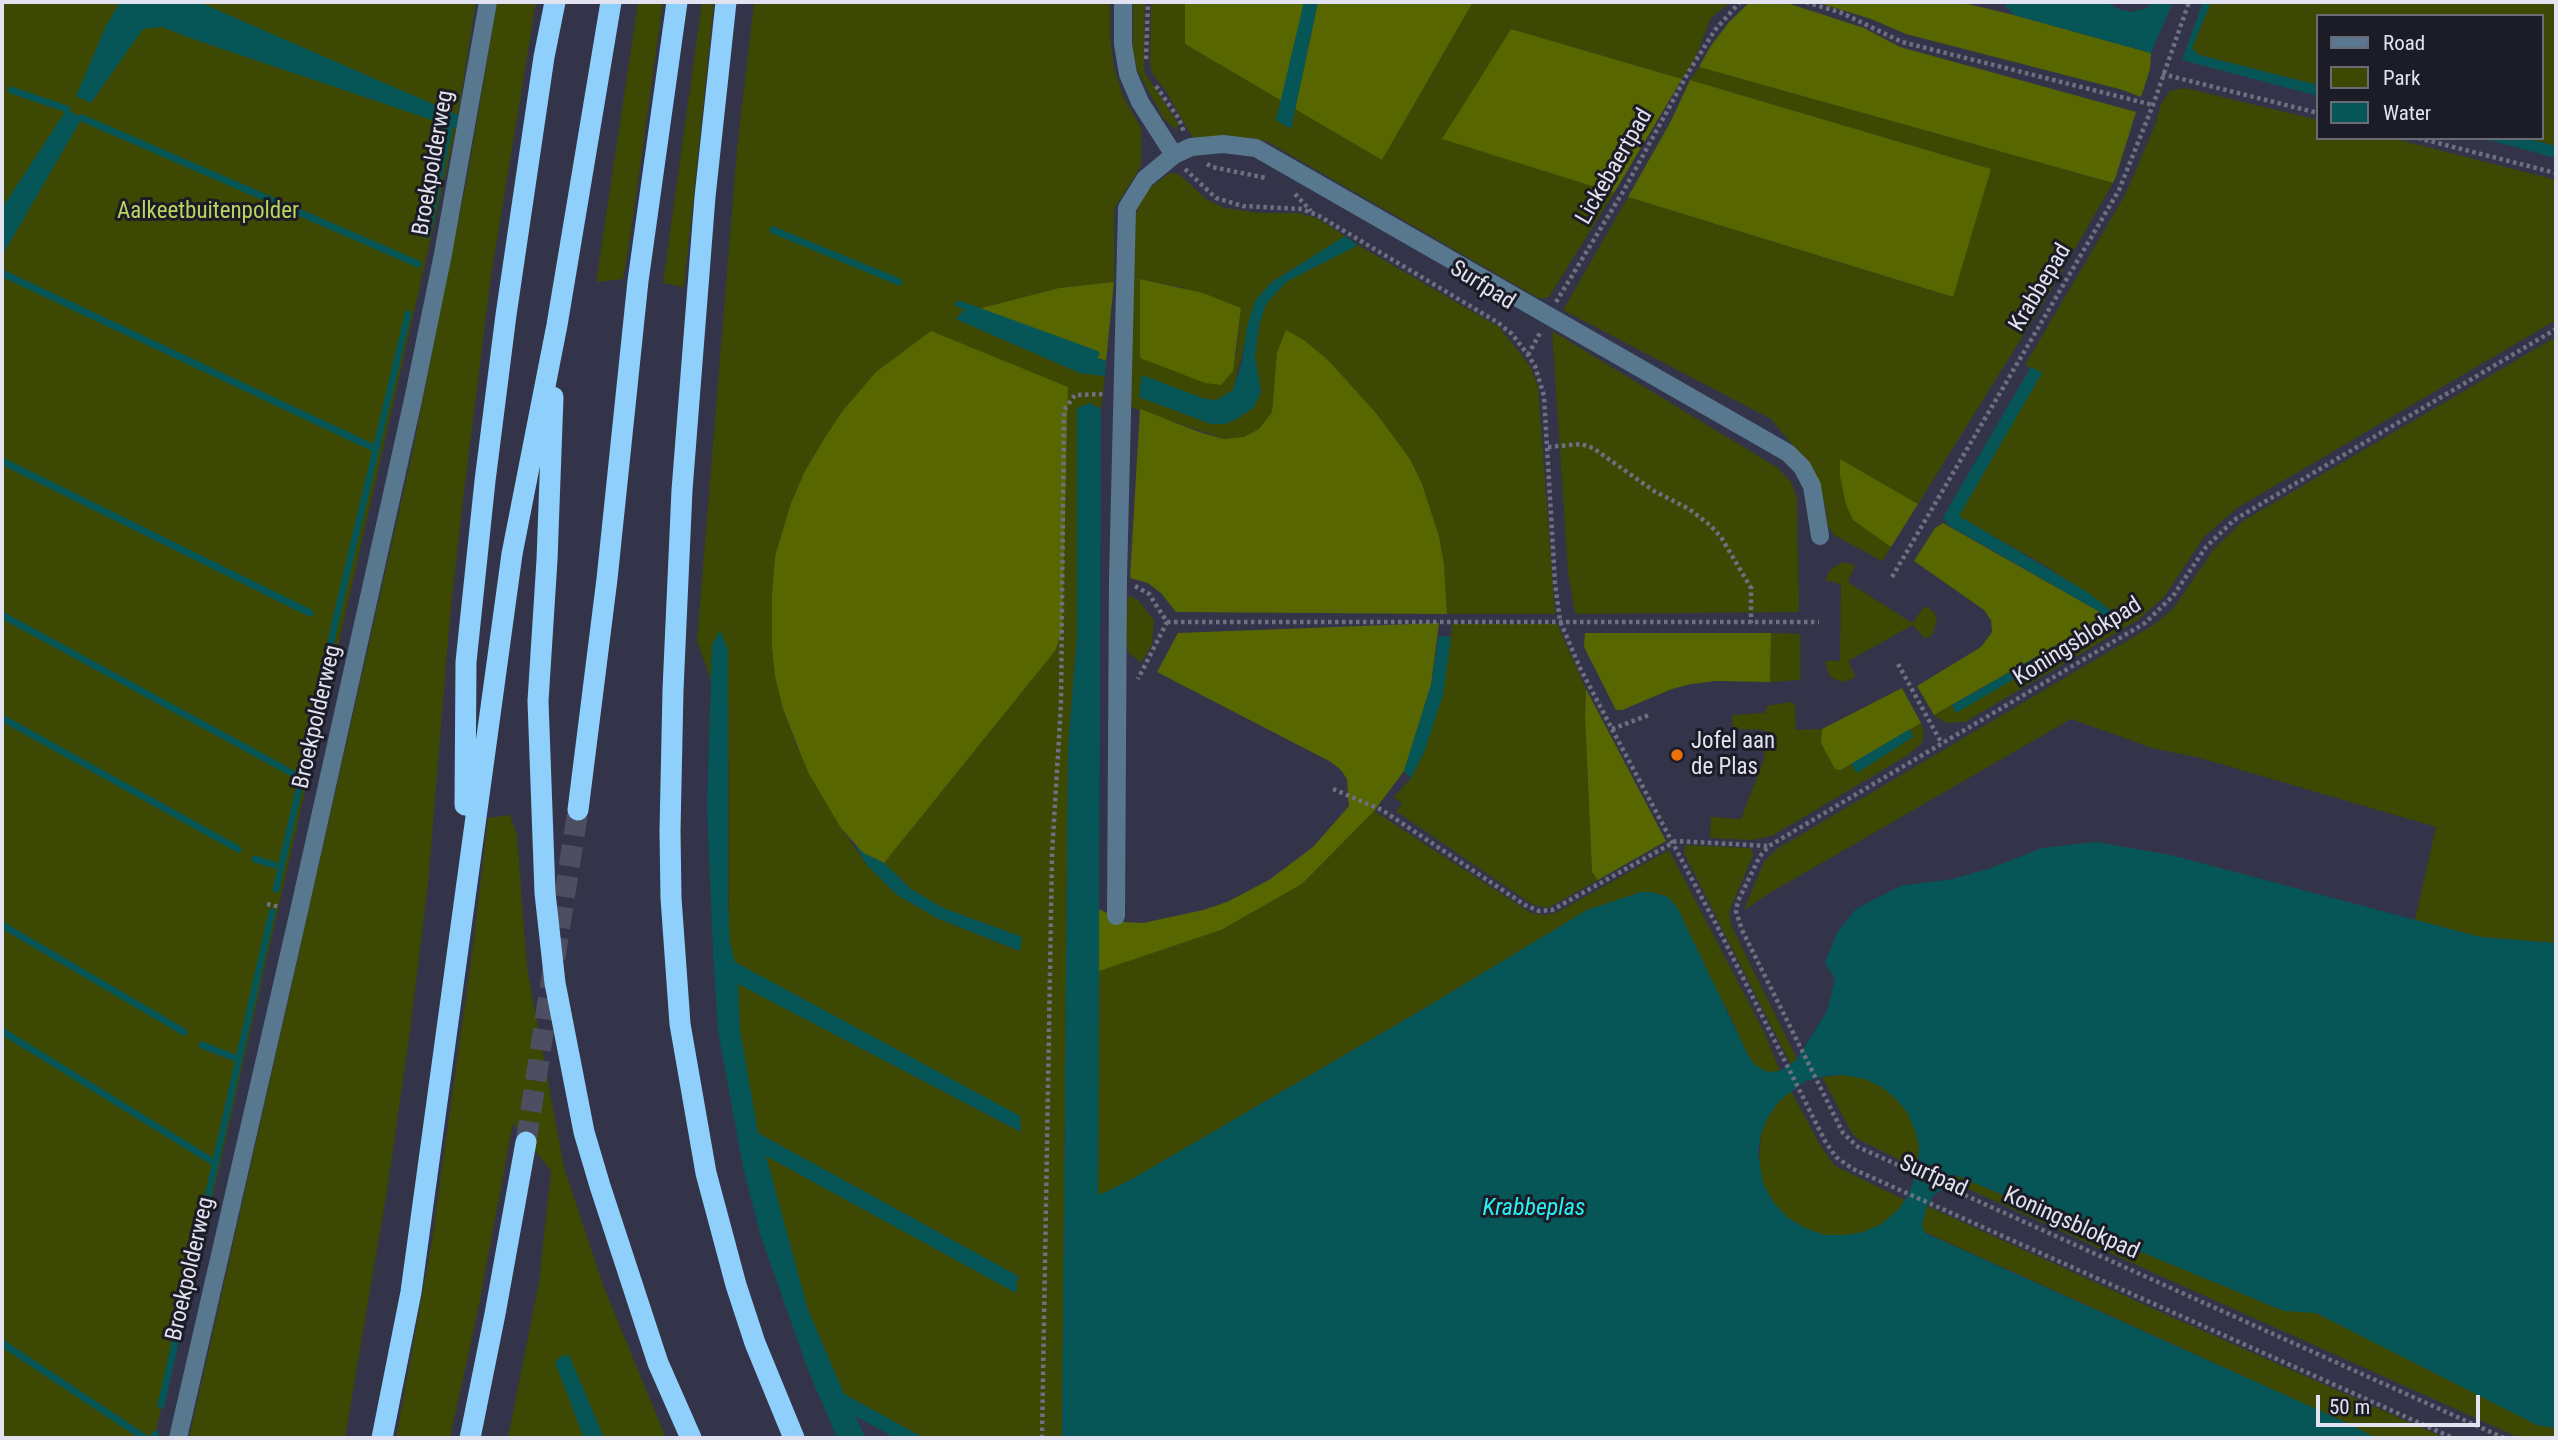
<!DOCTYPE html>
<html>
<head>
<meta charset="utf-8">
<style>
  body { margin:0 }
  #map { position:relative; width:2558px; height:1440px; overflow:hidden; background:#333449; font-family:"Roboto Condensed",sans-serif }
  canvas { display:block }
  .frame { position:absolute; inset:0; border:4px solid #e2e2f0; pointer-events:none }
  .legend { position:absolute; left:2316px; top:14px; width:228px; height:126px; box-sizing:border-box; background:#1c1c26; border:2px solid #6b6b77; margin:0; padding:9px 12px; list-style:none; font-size:21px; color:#e2e2f0 }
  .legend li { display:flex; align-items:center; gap:14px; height:35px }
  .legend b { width:35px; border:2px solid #6b6b77 }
  .scale { position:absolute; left:2316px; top:1395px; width:164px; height:32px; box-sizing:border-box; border:4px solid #e2e2f0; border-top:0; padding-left:9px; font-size:21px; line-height:24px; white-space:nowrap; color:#e2e2f0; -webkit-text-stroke:5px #1c1c26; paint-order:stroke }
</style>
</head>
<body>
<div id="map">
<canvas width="2558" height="1440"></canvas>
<div class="frame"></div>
<ul class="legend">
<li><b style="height:9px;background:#57788e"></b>Road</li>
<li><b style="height:19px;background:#3d4803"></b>Park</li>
<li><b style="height:19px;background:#075657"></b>Water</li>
</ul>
<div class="scale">50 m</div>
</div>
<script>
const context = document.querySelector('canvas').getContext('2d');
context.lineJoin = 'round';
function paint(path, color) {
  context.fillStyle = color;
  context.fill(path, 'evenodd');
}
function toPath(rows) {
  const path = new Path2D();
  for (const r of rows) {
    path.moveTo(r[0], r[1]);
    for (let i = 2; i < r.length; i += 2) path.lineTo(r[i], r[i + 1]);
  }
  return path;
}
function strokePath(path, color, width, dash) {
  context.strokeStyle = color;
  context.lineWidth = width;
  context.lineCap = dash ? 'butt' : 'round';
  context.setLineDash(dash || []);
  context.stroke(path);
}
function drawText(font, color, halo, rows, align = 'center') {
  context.font = font + ' "Roboto Condensed",sans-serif';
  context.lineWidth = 6;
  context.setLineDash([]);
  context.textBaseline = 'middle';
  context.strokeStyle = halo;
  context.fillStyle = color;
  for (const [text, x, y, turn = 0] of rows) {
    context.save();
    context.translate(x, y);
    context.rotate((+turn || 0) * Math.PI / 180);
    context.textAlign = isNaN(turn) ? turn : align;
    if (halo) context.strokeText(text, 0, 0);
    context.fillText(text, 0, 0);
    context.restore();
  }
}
paint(toPath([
  [2,2,476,2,458,115,441,108,438,121,456,128,195,1274,154,1438,2,1438],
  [497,2,536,2,491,277,462,509,450,617,428,884,410,1031,387,1191,345,1438,189,1438,412,454,470,162],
  [638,2,663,2,629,245,623,279,596,282],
  [702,2,714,2,684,287,663,283],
  [754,2,1110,2,1110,37,1114,67,1123,96,1141,128,1142,156,1140,168,1114,209,1114,282,1059,288,982,308,966,308,956,319,1080,373,1105,376,1101,409,1090,403,1077,408,1077,637,1068,747,1062,1438,924,1438,844,1394,808,1310,766,1156,1015,1292,1018,1276,758,1133,740,1030,738,983,1020,1132,740,966,735,962,729,942,728,650,712,646,711,680,697,641,737,149],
  [824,439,1062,633,1055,651,884,863,911,889,943,908,1022,937,1019,951,939,919,897,895,867,865,841,828,796,745,783,709,775,676,772,648,772,594,775,556,791,503,805,471],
  [1133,2,1145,2,1144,72,1178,123,1177,130,1164,119,1137,70,1133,48],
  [1151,2,1185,2,1185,44,1282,101,1276,120,1290,128,1295,109,1382,160,1473,2,1730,2,1711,18,1693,63,1682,79,1511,29,1443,139,1614,193,1549,297,1540,299,1268,142,1250,138,1206,139,1192,137,1166,91,1152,73,1150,64],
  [2211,2,2556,2,2556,146,2525,138,2542,138,2542,16,2318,16,2318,85,2199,55,2192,48],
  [1699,67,2113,183,2044,302,1918,504,1841,460,1840,476,1846,505,1853,520,1891,547,1882,561,1834,535,1828,526,1825,504,1817,478,1793,445,1771,419,1563,310,1628,197,1952,297,1991,169,1690,80],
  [2185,88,2318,120,2318,138,2392,138,2556,180,2556,320,2237,508,2204,537,2164,597,2138,620,1965,722,1946,723,1934,715,1952,705,1956,713,2113,612,2046,566,1958,516,2041,373,2025,365,2125,195,2156,123,2161,104,2170,91],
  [1170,173,1179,174,1206,199,1225,208,1260,213,1298,213,1317,218,1345,236,1272,282,1255,301,1233,390,1217,400,1205,399,1180,390,1139,397,1211,424,1224,424,1235,420,1253,408,1261,392,1255,356,1259,326,1266,304,1286,282,1358,245,1499,327,1530,366,1538,386,1555,614,1447,614,1444,564,1439,535,1422,484,1410,459,1376,413,1328,360,1304,340,1286,331,1277,352,1272,412,1259,429,1244,437,1224,439,1128,406,1131,228,1144,192],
  [1140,279,1180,287,1241,308,1236,356],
  [1552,331,1778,468,1791,482,1797,498,1799,612,1575,614,1568,572],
  [2556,337,2556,943,2480,937,2415,920,2436,827,2200,758,2152,748,2071,719,1768,894,1744,910,1764,862,1777,849,2152,626,2173,609,2214,549,2243,521],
  [1843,562,1855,565,1848,582,1912,623,1925,606,1933,611,1937,618,1933,634,1925,639,1913,625,1848,661,1856,677,1843,682,1830,677,1825,661,1840,661,1841,584,1825,580,1830,570],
  [1128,595,1138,600,1154,620,1152,645,1141,663,1128,652,1126,636],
  [1452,624,1557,624,1586,689,1585,716,1592,872,1598,880,1548,908,1533,905,1396,811,1402,804,1394,797,1411,778,1425,750,1450,644],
  [1771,633,1800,634,1800,680,1770,682],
  [1790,702,1795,705,1796,730,1822,729,1821,743,1841,770,1851,764,1857,772,1913,737,1910,729,1921,723,1924,732,1922,743,1908,755,1772,836,1752,840,1710,838,1711,817,1741,819,1764,759,1765,730,1733,729,1732,715,1765,713,1767,706],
  [1374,811,1531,913,1544,915,1556,913,1669,850,1765,1034,1780,1071,1768,1072,1756,1066,1749,1057,1726,1007,1641,892,1587,910,1425,1008,1134,1178,1104,1194,1098,1194,1099,971,1221,930,1302,884],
  [510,815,517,835,527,968,564,1167,603,1285,666,1438,604,1438,568,1355,580,1428,585,1438,508,1438,539,1282,551,1171,513,1123,478,1310,450,1438,396,1438,431,1246,473,946,488,818],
  [1685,845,1751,848,1753,855,1729,912,1731,925,1797,1059,1791,1065,1684,853],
  [1845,1075,1865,1079,1882,1087,1897,1100,1907,1112,1915,1130,1919,1145,1918,1169,1858,1139,1852,1133,1822,1077],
  [1791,1091,1820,1145,1835,1166,1905,1200,1898,1210,1880,1225,1863,1232,1847,1235,1825,1235,1807,1229,1788,1218,1773,1202,1763,1183,1759,1167,1761,1134,1768,1117,1779,1101],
  [1955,1175,2284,1311,2316,1312,2537,1425,2556,1428,2556,1438,2520,1438,1948,1180],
  [1927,1206,2165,1314,2445,1438,2376,1438,2345,1422,1925,1232,1922,1226]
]), '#3d4803');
paint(toPath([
  [1185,2,1304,2,1282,101,1185,44],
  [1318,2,1473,2,1382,160,1295,109],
  [1750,2,1784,2,1864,28,1900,47,2136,112,2115,179,2113,183,1699,67,1710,47,1729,22],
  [1816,2,1959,2,2014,15,2151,53,2150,69,2141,97,2123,90,1906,34,1871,19],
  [1511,29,1682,79,1614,193,1442,139],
  [1690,80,1991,169,1953,297,1628,197,1671,121],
  [1140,279,1203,293,1241,308,1233,371,1221,385,1205,383,1140,358],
  [1114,282,1106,361,966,308,982,308,1059,288],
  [1286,330,1304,340,1328,360,1376,413,1410,459,1422,484,1439,536,1444,564,1447,614,1176,612,1161,593,1148,583,1130,578,1140,409,1202,433,1224,439,1244,437,1259,429,1272,412,1277,352],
  [931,331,1068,387,1062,633,1055,651,884,863,863,853,841,828,809,774,797,745,783,709,775,676,772,648,772,594,775,556,791,503,805,471,824,439,841,413,876,372],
  [1840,459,1918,504,1891,547,1853,520,1846,505,1840,476],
  [1943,523,2100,612,2099,618,2094,624,1934,715,1917,686,1981,647,1992,632,1991,620,1984,610,1914,561,1935,528],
  [1439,623,1431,685,1404,771,1374,811,1302,884,1221,930,1099,971,1099,909,1124,922,1143,923,1203,910,1227,902,1269,880,1313,847,1349,806,1347,779,1341,770,1331,762,1157,672,1178,633],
  [1585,633,1771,633,1770,682,1716,681,1691,684,1672,689,1622,710,1616,710,1584,647],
  [1902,688,1921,723,1841,770,1835,769,1821,743,1822,729],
  [1586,689,1666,841,1598,880,1592,872,1585,716]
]), '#586600');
paint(toPath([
  [120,2,199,2,458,115,456,128,190,38,162,27,143,29,91,103,76,96,106,26],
  [1304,2,1318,2,1291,129,1276,120],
  [2002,2,2106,2,2118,9,2131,12,2147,8,2152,2,2173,2,2151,53,2014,15],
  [2203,2,2211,2,2192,48,2199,55,2318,85,2318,96,2182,60],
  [67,109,82,118,2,256,2,208],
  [2481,138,2525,138,2556,146,2556,158],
  [1345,236,1358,245,1286,282,1266,304,1259,326,1255,356,1261,392,1253,408,1235,420,1224,424,1211,424,1139,397,1142,375,1205,399,1217,400,1233,390,1242,363,1247,327,1255,301,1272,282],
  [966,308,1106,361,1105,376,1080,373,956,319],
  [2031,367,2042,373,1959,516,2087,592,2113,612,2110,623,1956,713,1952,705,2094,624,2099,618,2100,612,1948,525,1943,517],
  [1090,403,1101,409,1098,1194,1104,1193,1134,1178,1425,1008,1587,910,1641,892,1652,892,1668,897,1678,909,1749,1057,1756,1066,1768,1072,1780,1071,1797,1059,1827,1011,1835,979,1825,963,1836,934,1856,909,1900,886,1953,879,1991,868,2042,848,2096,842,2171,855,2480,937,2556,943,2556,1428,2537,1425,2316,1313,2284,1311,1955,1175,1948,1180,1943,1189,1934,1195,1927,1206,1922,1226,1925,1233,2345,1422,2376,1438,1062,1438,1068,747,1077,637,1077,408],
  [1845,1075,1865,1079,1882,1087,1897,1100,1907,1112,1915,1130,1919,1145,1918,1169,1908,1196,1898,1210,1880,1225,1863,1232,1847,1235,1825,1235,1807,1229,1788,1218,1773,1202,1763,1183,1758,1152,1761,1134,1768,1117,1780,1100,1806,1081,1826,1076],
  [720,630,728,650,728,905,730,942,735,962,1020,1116,1021,1132,738,984,740,1030,758,1133,1018,1276,1016,1293,766,1156,808,1310,844,1394,924,1438,895,1438,855,1416,866,1438,837,1438,808,1370,760,1234,743,1167,718,1031,713,951,707,807,712,646],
  [1439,636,1451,637,1443,695,1425,750,1411,778,1404,771,1431,685],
  [1910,729,1913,737,1857,773,1851,764],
  [854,844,863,853,884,863,911,889,943,908,1022,937,1020,951,939,919,897,895,867,865],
  [569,1355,604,1438,585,1438,580,1428,555,1362,562,1356]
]), '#075657');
strokePath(toPath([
  [11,90,67,109],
  [82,118,418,264],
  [773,230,899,282],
  [427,235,450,125],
  [2,273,376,449],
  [959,304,1096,354],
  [2,461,310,613],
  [2,615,301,778],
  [2,718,238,849],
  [312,737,335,623,408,314],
  [255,859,274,865],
  [276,889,306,759],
  [2,925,184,1032],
  [2,1031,215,1163],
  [202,1045,238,1059],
  [2,1343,145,1438],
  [161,1405,272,912],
  [154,1438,155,1434]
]), '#075657', 7);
strokePath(toPath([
  [526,1142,578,810]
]), '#4d4e62', 21, [21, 10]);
strokePath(toPath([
  [1806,2,1842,13,1902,42,2153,105],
  [1146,59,1148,2],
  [2162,74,2318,113],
  [1156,86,1179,119,1184,132],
  [2418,138,2556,173],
  [1207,164,1212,167,1266,178],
  [1185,169,1216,198,1243,206,1302,209,1319,216,1497,322,1512,334,1528,355,1535,366,1544,396,1555,583,1560,621,1580,668,1612,729,1719,930,1825,1141,1836,1157,1853,1169,2453,1438],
  [1295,194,1311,211],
  [1556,302,1624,190,1688,73,1715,30,1740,2],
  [1528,355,1541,331],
  [1548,447,1581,444,1593,448,1654,491,1689,509,1710,525,1721,537,1751,588,1751,623],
  [1892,577,2119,190,2153,105,2189,2],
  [1135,586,1149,594,1167,622,1138,679],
  [1167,622,1819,622],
  [1898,664,1942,744],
  [1612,729,1649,715],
  [304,753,317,757],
  [1333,789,1382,810,1525,905,1539,911,1552,910,1676,841,1768,846],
  [267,904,280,907],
  [1042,1438,1052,855,1061,703,1064,410,1075,395,1105,394],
  [2504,1438,1858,1147,1843,1133,1742,930,1736,911,1738,901,1760,856,1769,846,2145,623,2173,596,2206,547,2234,520,2556,329]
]), '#6f6f82', 4.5, [3.5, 3.5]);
strokePath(toPath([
  [1123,2,1123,44,1128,74,1140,102,1174,155],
  [1116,916,1118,578,1127,208,1145,179,1174,155,1191,147,1223,144,1256,148,1788,453,1802,467,1812,486,1820,536],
  [178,1438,299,911,413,400,443,254,488,2]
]), '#57788e', 18);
strokePath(toPath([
  [726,2,705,197,682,490,673,690,670,831,671,898,680,1024,706,1173,736,1285,755,1343,794,1438],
  [553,397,547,560,538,701,545,893,555,983,584,1132,600,1186,658,1363,691,1438],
  [465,805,466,662,485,481,506,315,544,57,555,2],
  [578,810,607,579,638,281,677,2],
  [382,1438,411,1292,512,554,557,325,611,2],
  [470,1438,495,1314,526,1142]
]), '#8ed0fb', 21);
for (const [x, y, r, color] of [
  [1677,755,7,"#e8710a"]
]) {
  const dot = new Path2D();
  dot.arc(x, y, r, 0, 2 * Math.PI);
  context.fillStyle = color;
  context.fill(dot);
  strokePath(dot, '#1c1c26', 2.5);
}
drawText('23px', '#e2e2f0', '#1c1c26', [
  ["Broekpolderweg",434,163,-80],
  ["Lickebaertpad",1615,167,-60],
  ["Surfpad",1482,286,32],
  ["Krabbepad",2041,288,-59],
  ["Koningsblokpad",2078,642,-32],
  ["Broekpolderweg",318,717,-77],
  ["Surfpad",1933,1177,24],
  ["Koningsblokpad",2071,1224,24],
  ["Broekpolderweg",191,1269,-77]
]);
drawText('23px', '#bcd360', '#1c1c26', [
  ["Aalkeetbuitenpolder",208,212]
]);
drawText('23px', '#e2e2f0', '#1c1c26', [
  ["Jofel aan",1691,742],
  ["de Plas",1691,768]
], 'left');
drawText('italic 24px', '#29f1f4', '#1c1c26', [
  ["Krabbeplas",1534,1209]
]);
</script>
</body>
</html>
